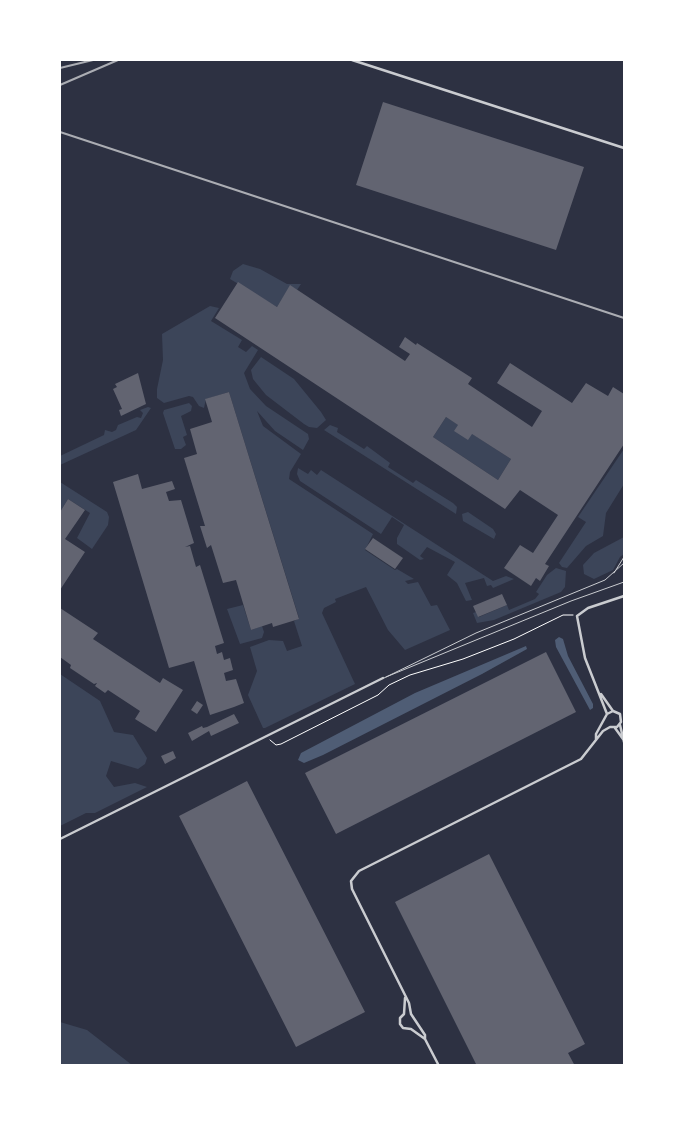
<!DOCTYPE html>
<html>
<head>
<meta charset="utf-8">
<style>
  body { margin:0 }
  #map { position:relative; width:684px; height:1125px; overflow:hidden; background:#2d3142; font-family:Montserrat,sans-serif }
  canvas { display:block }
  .frame { position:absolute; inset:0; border:61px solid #fff; pointer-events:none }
</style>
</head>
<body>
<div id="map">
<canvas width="684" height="1125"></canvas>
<div class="frame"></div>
</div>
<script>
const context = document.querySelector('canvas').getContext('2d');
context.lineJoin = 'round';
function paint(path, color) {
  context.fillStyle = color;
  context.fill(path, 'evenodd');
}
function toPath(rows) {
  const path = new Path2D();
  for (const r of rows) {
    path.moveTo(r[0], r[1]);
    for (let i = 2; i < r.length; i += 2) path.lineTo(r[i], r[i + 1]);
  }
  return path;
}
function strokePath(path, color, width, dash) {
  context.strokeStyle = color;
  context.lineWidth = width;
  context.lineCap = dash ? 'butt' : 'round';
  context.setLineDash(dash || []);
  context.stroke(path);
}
paint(toPath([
  [243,264,260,269,287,284,301,284,297,290,290,286,277,307,230,279,233,271],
  [210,306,219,308,211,321,242,340,238,347,246,352,252,346,258,350,244,373,250,389,266,406,308,434,309,439,303,450,275,431,257,411,263,426,301,454,290,472,289,479,373,534,365,550,395,570,397,569,414,579,405,581,408,584,418,582,431,606,437,605,450,630,405,650,388,630,366,587,335,599,336,602,324,608,322,613,355,684,265,728,263,728,248,695,257,671,250,647,269,640,283,641,287,651,302,646,294,621,299,618,229,392,206,399,204,408,199,406,193,397,189,396,164,403,157,398,157,389,163,360,162,334],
  [261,357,294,379,321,412,326,420,317,428,309,427,304,424,266,395,257,384,253,379,251,370],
  [189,403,192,406,191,411,181,416,187,435,183,437,186,445,181,449,175,449,163,413,164,410],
  [148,407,151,408,136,430,60,465,60,456,104,435,105,430,112,432,116,430,118,425,137,417,141,418,143,413,140,410],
  [446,417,511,459,498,480,433,437],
  [330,425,338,428,337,432,364,449,367,446,390,463,388,467,413,483,416,480,453,503,457,507,456,514,324,430],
  [624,449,624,484,606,513,603,536,586,546,567,568,562,567,559,563,586,522,578,517],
  [298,468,308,474,311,470,317,475,321,470,493,581,506,576,514,579,493,588,491,585,487,586,484,578,465,583,472,600,466,601,457,583,447,575,455,562,427,547,420,556,424,559,420,560,397,544,397,538,404,525,392,517,381,534,300,481,297,474],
  [60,482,107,512,109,517,108,525,92,549,77,538,90,513,68,499,60,512],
  [468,512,493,529,496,534,494,539,463,521,462,514],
  [624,537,624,554,620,557,613,570,594,579,584,574,583,565,594,553],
  [556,568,566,571,565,587,561,592,494,620,477,623,473,613,476,612,479,617,507,605,509,610,535,599,539,594,536,592,547,575],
  [243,605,251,630,262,626,264,632,262,638,240,644,227,609],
  [60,674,100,701,114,732,133,735,147,758,145,764,138,769,111,761,106,776,114,787,135,783,147,787,95,813,86,813,60,826],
  [60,1022,87,1030,132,1065,60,1065]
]), '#3c4559');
paint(toPath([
  [559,637,563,639,568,656,593,704,593,708,590,710,556,647,555,640],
  [526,646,527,649,482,674,323,755,304,763,298,760,301,753,415,693]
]), '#4f5d75');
paint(toPath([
  [383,102,584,167,556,250,356,185],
  [238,282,277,307,290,285,405,361,410,354,399,347,405,337,416,345,417,343,472,378,468,384,532,427,542,411,497,383,510,363,572,403,586,383,608,396,613,387,624,394,624,444,545,564,549,566,540,581,536,578,531,586,504,568,520,545,533,553,558,515,520,490,505,509,215,318],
  [446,417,458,425,454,431,468,440,472,434,511,459,498,480,433,437],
  [138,373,146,404,121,416,119,410,122,409,113,389,117,387,115,384],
  [229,392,299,619,273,627,272,623,251,630,236,580,223,583,211,545,207,548,200,526,205,526,184,458,197,454,190,429,212,422,205,399],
  [138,474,142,489,172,481,175,489,166,492,169,501,181,500,194,543,185,547,190,546,196,567,200,565,224,643,215,646,217,654,222,652,224,660,230,658,233,670,224,673,226,681,236,679,244,703,234,707,210,715,194,661,169,668,113,482],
  [68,499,85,510,65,539,85,552,60,590,60,512],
  [373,538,403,558,395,569,365,549],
  [502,594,507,605,478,617,473,606],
  [60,608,98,633,93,639,160,683,163,678,183,690,156,732,135,719,140,711,108,690,105,693,95,686,97,683,94,684,70,668,71,665,60,657],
  [546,652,576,712,336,834,305,773],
  [197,701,203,705,197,714,191,710],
  [234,714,239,723,211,736,209,731,192,741,188,733,202,726,203,728,207,727],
  [173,751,176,758,165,764,161,756],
  [247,781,365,1012,296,1047,179,816],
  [489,854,585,1044,568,1053,575,1066,477,1066,395,902]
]), '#626471');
strokePath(toPath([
  [270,740,276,745,281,744,378,695,389,685,410,675,463,659,514,639,563,615,573,615]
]), '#fff', 1);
strokePath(toPath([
  [614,573,624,557],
  [386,677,571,601,624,582],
  [384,678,476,633,605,580,624,563]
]), '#caccd0', 1);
strokePath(toPath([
  [352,60,624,148],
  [607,714,585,658,577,616,588,608,624,596],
  [620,725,624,742],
  [615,728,623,739],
  [596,739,596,734,607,714,613,711],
  [60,839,383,678],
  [405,998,404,1014,400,1018,400,1024,403,1028,411,1029,425,1039],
  [439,1066,425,1039,425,1035,411,1014,409,1003,352,889,351,881,359,871,581,759,603,731,610,727,617,727,621,722,620,714,613,711,601,694]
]), '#caccd0', 2.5);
strokePath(toPath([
  [60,68,93,60],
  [60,85,118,60],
  [60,132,624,318]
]), '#abadb3', 2);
</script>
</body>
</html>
